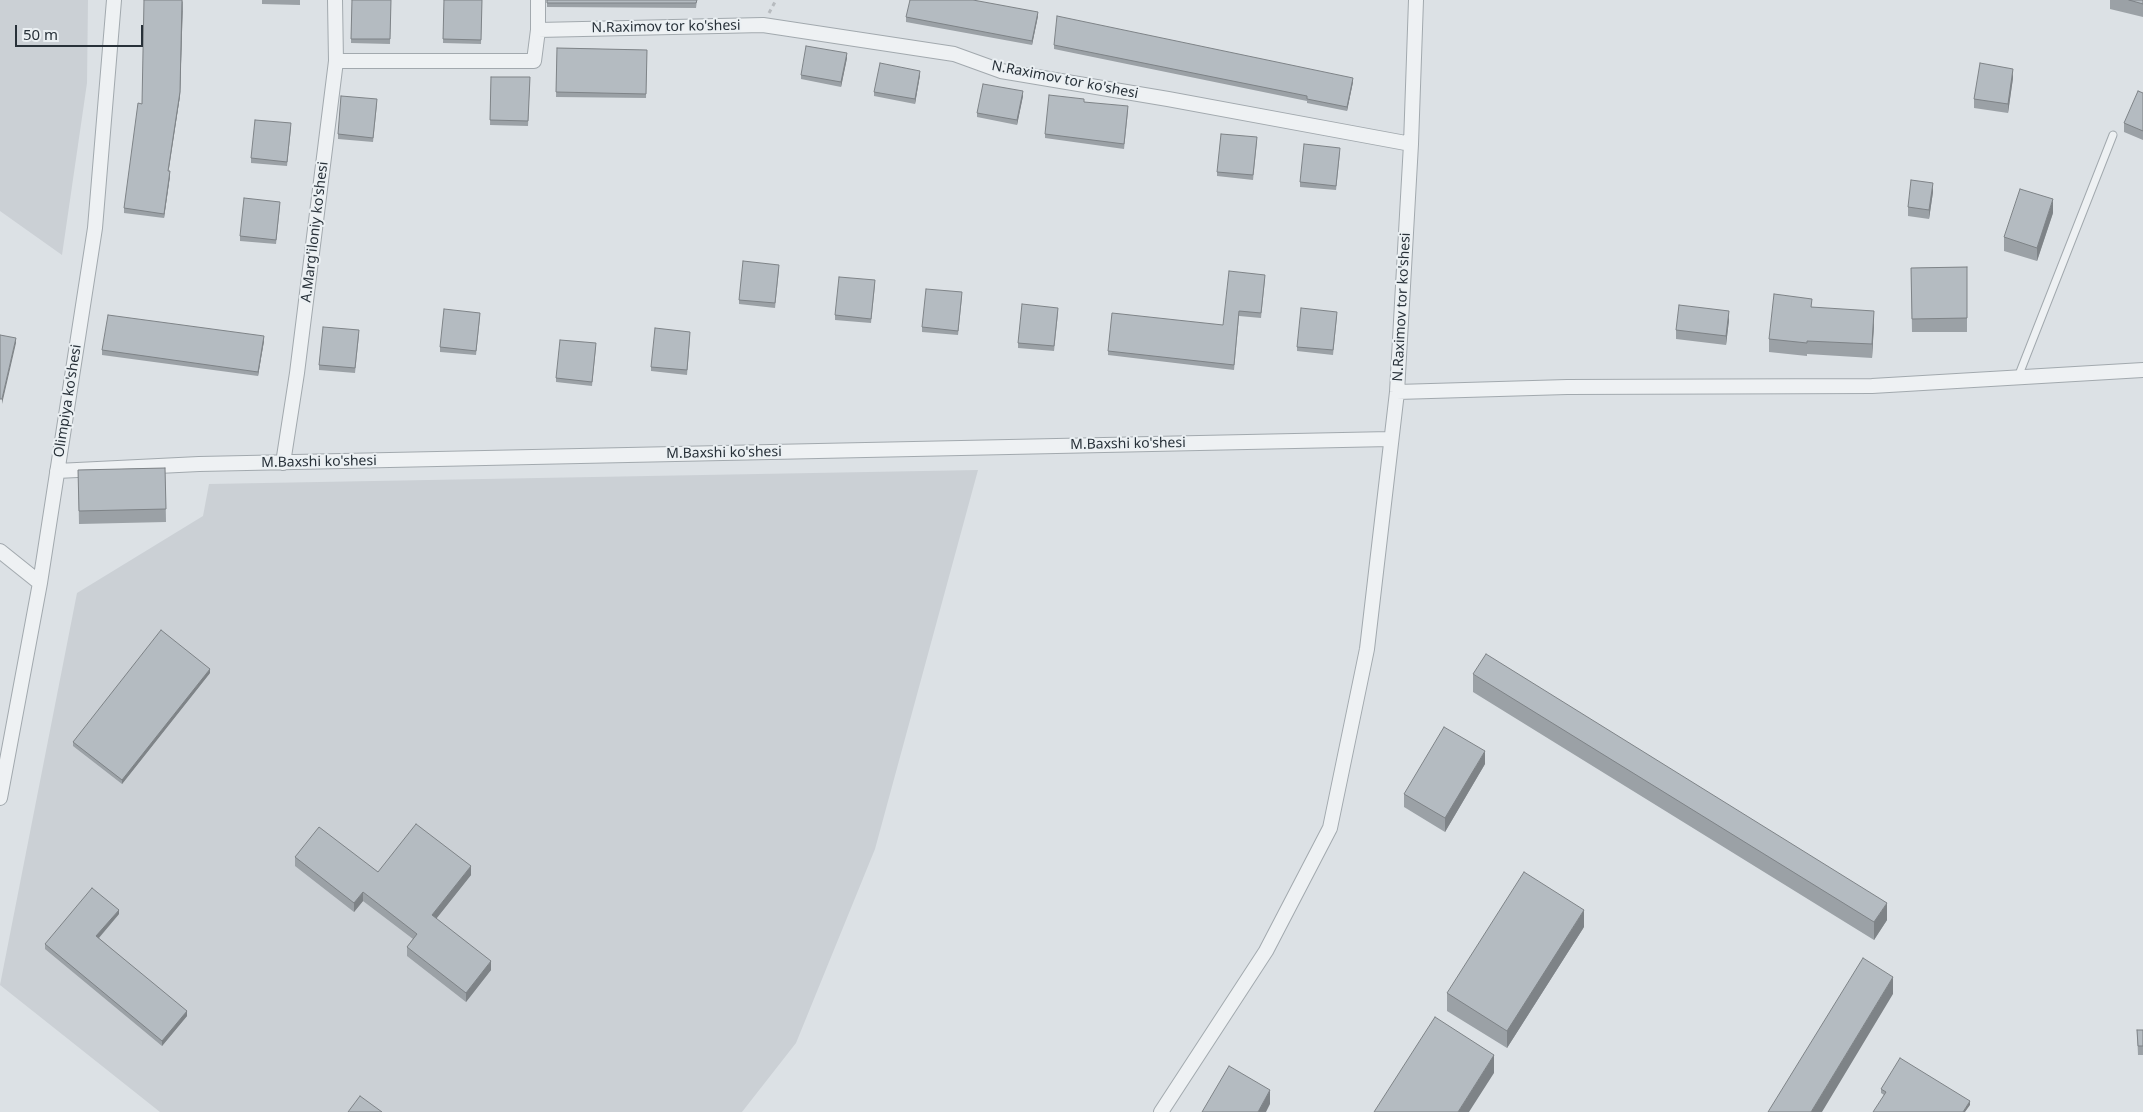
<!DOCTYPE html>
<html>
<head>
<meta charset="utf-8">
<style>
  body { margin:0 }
  #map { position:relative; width:2143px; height:1112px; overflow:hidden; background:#dce1e5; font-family:"Noto Sans",sans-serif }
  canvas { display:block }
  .scale { position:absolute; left:15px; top:25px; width:128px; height:22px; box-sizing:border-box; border:2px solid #283139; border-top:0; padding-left:6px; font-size:15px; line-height:18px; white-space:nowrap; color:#283139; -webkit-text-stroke:4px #ebf0f3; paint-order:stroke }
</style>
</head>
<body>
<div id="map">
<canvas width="2143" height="1112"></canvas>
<div class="scale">50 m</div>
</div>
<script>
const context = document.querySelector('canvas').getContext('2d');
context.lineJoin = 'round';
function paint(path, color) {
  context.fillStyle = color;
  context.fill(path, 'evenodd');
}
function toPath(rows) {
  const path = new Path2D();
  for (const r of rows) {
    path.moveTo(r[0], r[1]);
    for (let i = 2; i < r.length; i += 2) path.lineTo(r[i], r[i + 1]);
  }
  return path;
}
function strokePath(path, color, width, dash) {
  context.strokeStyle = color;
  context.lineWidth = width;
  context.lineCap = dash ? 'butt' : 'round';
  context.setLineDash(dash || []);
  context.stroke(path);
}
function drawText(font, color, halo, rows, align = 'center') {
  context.font = font + ' "Noto Sans",sans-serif';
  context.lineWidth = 4;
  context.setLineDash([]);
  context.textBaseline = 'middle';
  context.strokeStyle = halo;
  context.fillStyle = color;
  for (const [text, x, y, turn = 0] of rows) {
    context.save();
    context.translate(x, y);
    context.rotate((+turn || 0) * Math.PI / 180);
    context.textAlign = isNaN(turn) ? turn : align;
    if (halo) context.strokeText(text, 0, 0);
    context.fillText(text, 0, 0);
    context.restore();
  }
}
paint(toPath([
  [0,0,88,0,87,83,62,255,0,211],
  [978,470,875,849,796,1043,742,1112,160,1112,0,985,77,593,203,516,209,484]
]), '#cbd0d5');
const lane = toPath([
  [2018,377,2113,135]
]);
const street = toPath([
  [538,30,763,25,954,54,1001,71,1168,99,1411,144],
  [336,61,534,61,538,30,538,0],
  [1397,392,1567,387,1872,386,2143,370],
  [283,463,297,373,336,61,335,0],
  [57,471,199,464,1390,439],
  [0,551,40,583],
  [0,798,40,583,95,228,114,0],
  [1161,1112,1266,951,1330,828,1367,649,1397,392,1411,144,1416,0]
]);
strokePath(lane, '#a2a9ae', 9);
strokePath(street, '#a2a9ae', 16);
strokePath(toPath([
  [769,13,776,0]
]), '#b7bbbf', 3, [4, 4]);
strokePath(lane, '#eef1f3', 7);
strokePath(street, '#eef1f3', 14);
paint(toPath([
  [183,0,180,96,168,171,170,176,164,218,124,213,124,208,142,104],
  [262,0,300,0,300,5,262,4],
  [352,0,391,0,390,44,351,43],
  [444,0,482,0,481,44,443,43],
  [547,0,697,0,696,8,547,7],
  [2110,0,2143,0,2143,17,2110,9],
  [1038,16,1032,45,906,22,906,17],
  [1054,45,1353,82,1347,111,1307,103,1307,101,1054,49],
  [557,48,647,50,646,98,556,97],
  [847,58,841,87,801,79,801,75],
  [920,75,915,104,874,96,874,92],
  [491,77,530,77,528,126,490,125],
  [2013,78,2008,113,1974,108,1974,99],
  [2143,93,2143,140,2124,132,2124,123],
  [1023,96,1017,125,977,117,977,113],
  [1084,102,1128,111,1124,149,1045,138,1045,134],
  [377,104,373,142,338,139,338,134],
  [291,128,287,166,251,163,251,158],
  [1257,141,1253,180,1217,176,1217,172],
  [1340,152,1336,190,1300,187,1300,182],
  [1933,192,1929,219,1908,216,1908,207],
  [280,206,276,244,240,241,240,236],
  [2053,213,2037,261,2004,251,2004,237],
  [1967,267,1967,332,1912,332,1911,268],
  [779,269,775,308,739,304,739,300],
  [1265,279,1261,318,1239,316,1234,370,1108,355,1108,351,1223,325],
  [875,285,871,323,835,320,835,315],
  [962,297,958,335,922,332,922,327],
  [1812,307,1874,324,1872,358,1807,354,1807,356,1769,352,1769,339],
  [1058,313,1054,351,1018,348,1018,343],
  [1337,316,1333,355,1297,351,1297,347],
  [480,317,476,355,440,352,440,347],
  [1729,320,1726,345,1676,339,1676,330],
  [359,335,355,373,319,370,319,365],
  [690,337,687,375,651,371,651,367],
  [264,341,258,376,102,355,102,350],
  [596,347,592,386,556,382,556,378],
  [165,468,166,522,79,524,78,470],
  [210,673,122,784,73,746,73,742],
  [1473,674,1887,920,1874,940,1473,692],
  [1485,764,1445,832,1404,807,1404,794],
  [295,857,378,872,471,875,436,919,491,970,466,1002,407,956,407,947,413,939,363,901,354,912,295,866],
  [119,914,99,938,187,1016,162,1046,45,949,45,944],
  [1584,927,1507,1048,1447,1011,1447,993],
  [2137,1030,2143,1030,2143,1055,2138,1055],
  [1881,1089,1970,1105,1884,1095,1881,1093]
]), '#9ba1a6');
paint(toPath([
  [183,0,180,96,168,175],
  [1038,12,1038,16,1032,45,1032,41],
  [847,53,847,58,841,87,841,82],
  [2013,69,2013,78,2008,113,2008,104],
  [920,71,920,75,915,104,915,99],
  [1353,78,1353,82,1347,111,1347,107],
  [1023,91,1023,96,1017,125,1017,120],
  [170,171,170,176,164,218,164,214],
  [1933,183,1933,192,1929,219,1929,210],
  [2053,199,2053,213,2037,261,2037,248],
  [1729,311,1729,320,1726,345,1726,336],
  [1874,311,1874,324,1872,358,1872,344],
  [264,336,264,341,258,376,258,372],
  [16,338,16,343,2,404,2,399],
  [210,669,210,673,122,784,122,780],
  [1485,751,1485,764,1445,832,1445,818],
  [471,866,471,875,432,924,432,915],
  [363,892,363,901,354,912,354,903],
  [1887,903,1887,920,1874,940,1874,922],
  [119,910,119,914,96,941,96,936],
  [1584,910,1584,927,1507,1048,1507,1031],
  [491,961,491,970,466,1002,466,993],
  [1893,977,1893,994,1822,1112,1811,1112],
  [187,1011,187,1016,162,1046,162,1041],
  [1494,1055,1494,1073,1469,1112,1458,1112],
  [1270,1090,1270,1104,1266,1112,1258,1112],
  [1970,1101,1970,1105,1965,1112,1963,1112]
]), '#7e8387');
const building = toPath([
  [144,0,182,0,180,92,168,171,170,171,164,214,124,208,138,103,142,104,144,0],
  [352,0,391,0,390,39,351,39,352,0],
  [444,0,482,0,481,40,443,39,444,0],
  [547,0,697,0,696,3,547,3,547,0],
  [910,0,973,0,1038,12,1032,41,906,17,910,0],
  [2129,0,2143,0,2143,4,2129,0],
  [1057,16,1353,78,1347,107,1307,99,1307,96,1054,45,1057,16],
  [806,46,847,53,841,82,801,75,806,46],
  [557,48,647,50,646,94,556,92,557,48],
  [880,63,920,71,915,99,874,92,880,63],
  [1980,63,2013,69,2008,104,1974,99,1980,63],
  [491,77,530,77,528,121,490,120,491,77],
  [983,84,1023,91,1017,120,977,113,983,84],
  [2138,91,2143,93,2143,131,2124,123,2138,91],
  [1049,95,1084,99,1084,102,1128,106,1124,144,1045,134,1049,95],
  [341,96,377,99,373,138,338,134,341,96],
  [255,120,291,123,287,162,251,158,255,120],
  [1221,134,1257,137,1253,175,1217,172,1221,134],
  [1304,144,1340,148,1336,186,1300,182,1304,144],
  [1911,180,1933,183,1929,210,1908,207,1911,180],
  [2020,189,2053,199,2037,248,2004,237,2020,189],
  [244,198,280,202,276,240,240,236,244,198],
  [743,261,779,265,775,303,739,300,743,261],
  [1967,267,1967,318,1912,319,1911,268,1967,267],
  [1229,271,1265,275,1261,313,1239,311,1234,365,1108,351,1112,313,1223,325,1229,271],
  [839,277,875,280,871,319,835,315,839,277],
  [926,289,962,292,958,331,922,327,926,289],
  [1774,294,1812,299,1811,307,1874,311,1872,344,1807,341,1807,343,1769,339,1774,294],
  [1022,304,1058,308,1054,346,1018,343,1022,304],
  [1679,305,1729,311,1726,336,1676,330,1679,305],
  [1301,308,1337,312,1333,350,1297,347,1301,308],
  [444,309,480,313,476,351,440,347,444,309],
  [108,315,264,336,258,372,102,350,108,315],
  [323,327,359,330,355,368,319,365,323,327],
  [655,328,690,332,687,370,651,367,655,328],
  [0,335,16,338,2,399,0,399,0,335],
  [560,340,596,343,592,382,556,378,560,340],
  [165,468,166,509,79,511,78,470,165,468],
  [161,630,210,669,122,780,73,742,161,630],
  [1486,654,1887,903,1874,922,1473,674,1486,654],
  [1444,727,1485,751,1445,818,1404,794,1444,727],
  [416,824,471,866,432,915,491,961,466,993,407,947,417,934,363,892,354,903,295,857,319,827,378,872,416,824],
  [1524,872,1584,910,1507,1031,1447,993,1524,872],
  [92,888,119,910,96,936,187,1011,162,1041,45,944,92,888],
  [1863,958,1893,977,1811,1112,1768,1112,1863,958],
  [1435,1017,1494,1055,1458,1112,1374,1112,1435,1017],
  [2137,1030,2143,1030,2143,1046,2138,1046,2137,1030],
  [1900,1058,1970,1101,1963,1112,1873,1112,1886,1092,1881,1089,1900,1058],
  [1229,1066,1270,1090,1258,1112,1202,1112,1229,1066],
  [360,1096,382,1112,348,1112,360,1096]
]);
paint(building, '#b4bbc1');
strokePath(building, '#7e8387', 1);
drawText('14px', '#283139', '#ebf0f3', [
  ["N.Raximov tor ko'shesi",666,27,-1],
  ["N.Raximov tor ko'shesi",1065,80,11],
  ["A.Marg'iloniy ko'shesi",315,232,-83],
  ["N.Raximov tor ko'shesi",1402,307,-87],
  ["Olimpiya ko'shesi",68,401,-81],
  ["M.Baxshi ko'shesi",1128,444,-1],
  ["M.Baxshi ko'shesi",724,453,-1],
  ["M.Baxshi ko'shesi",319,462,-1]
]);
</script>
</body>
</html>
